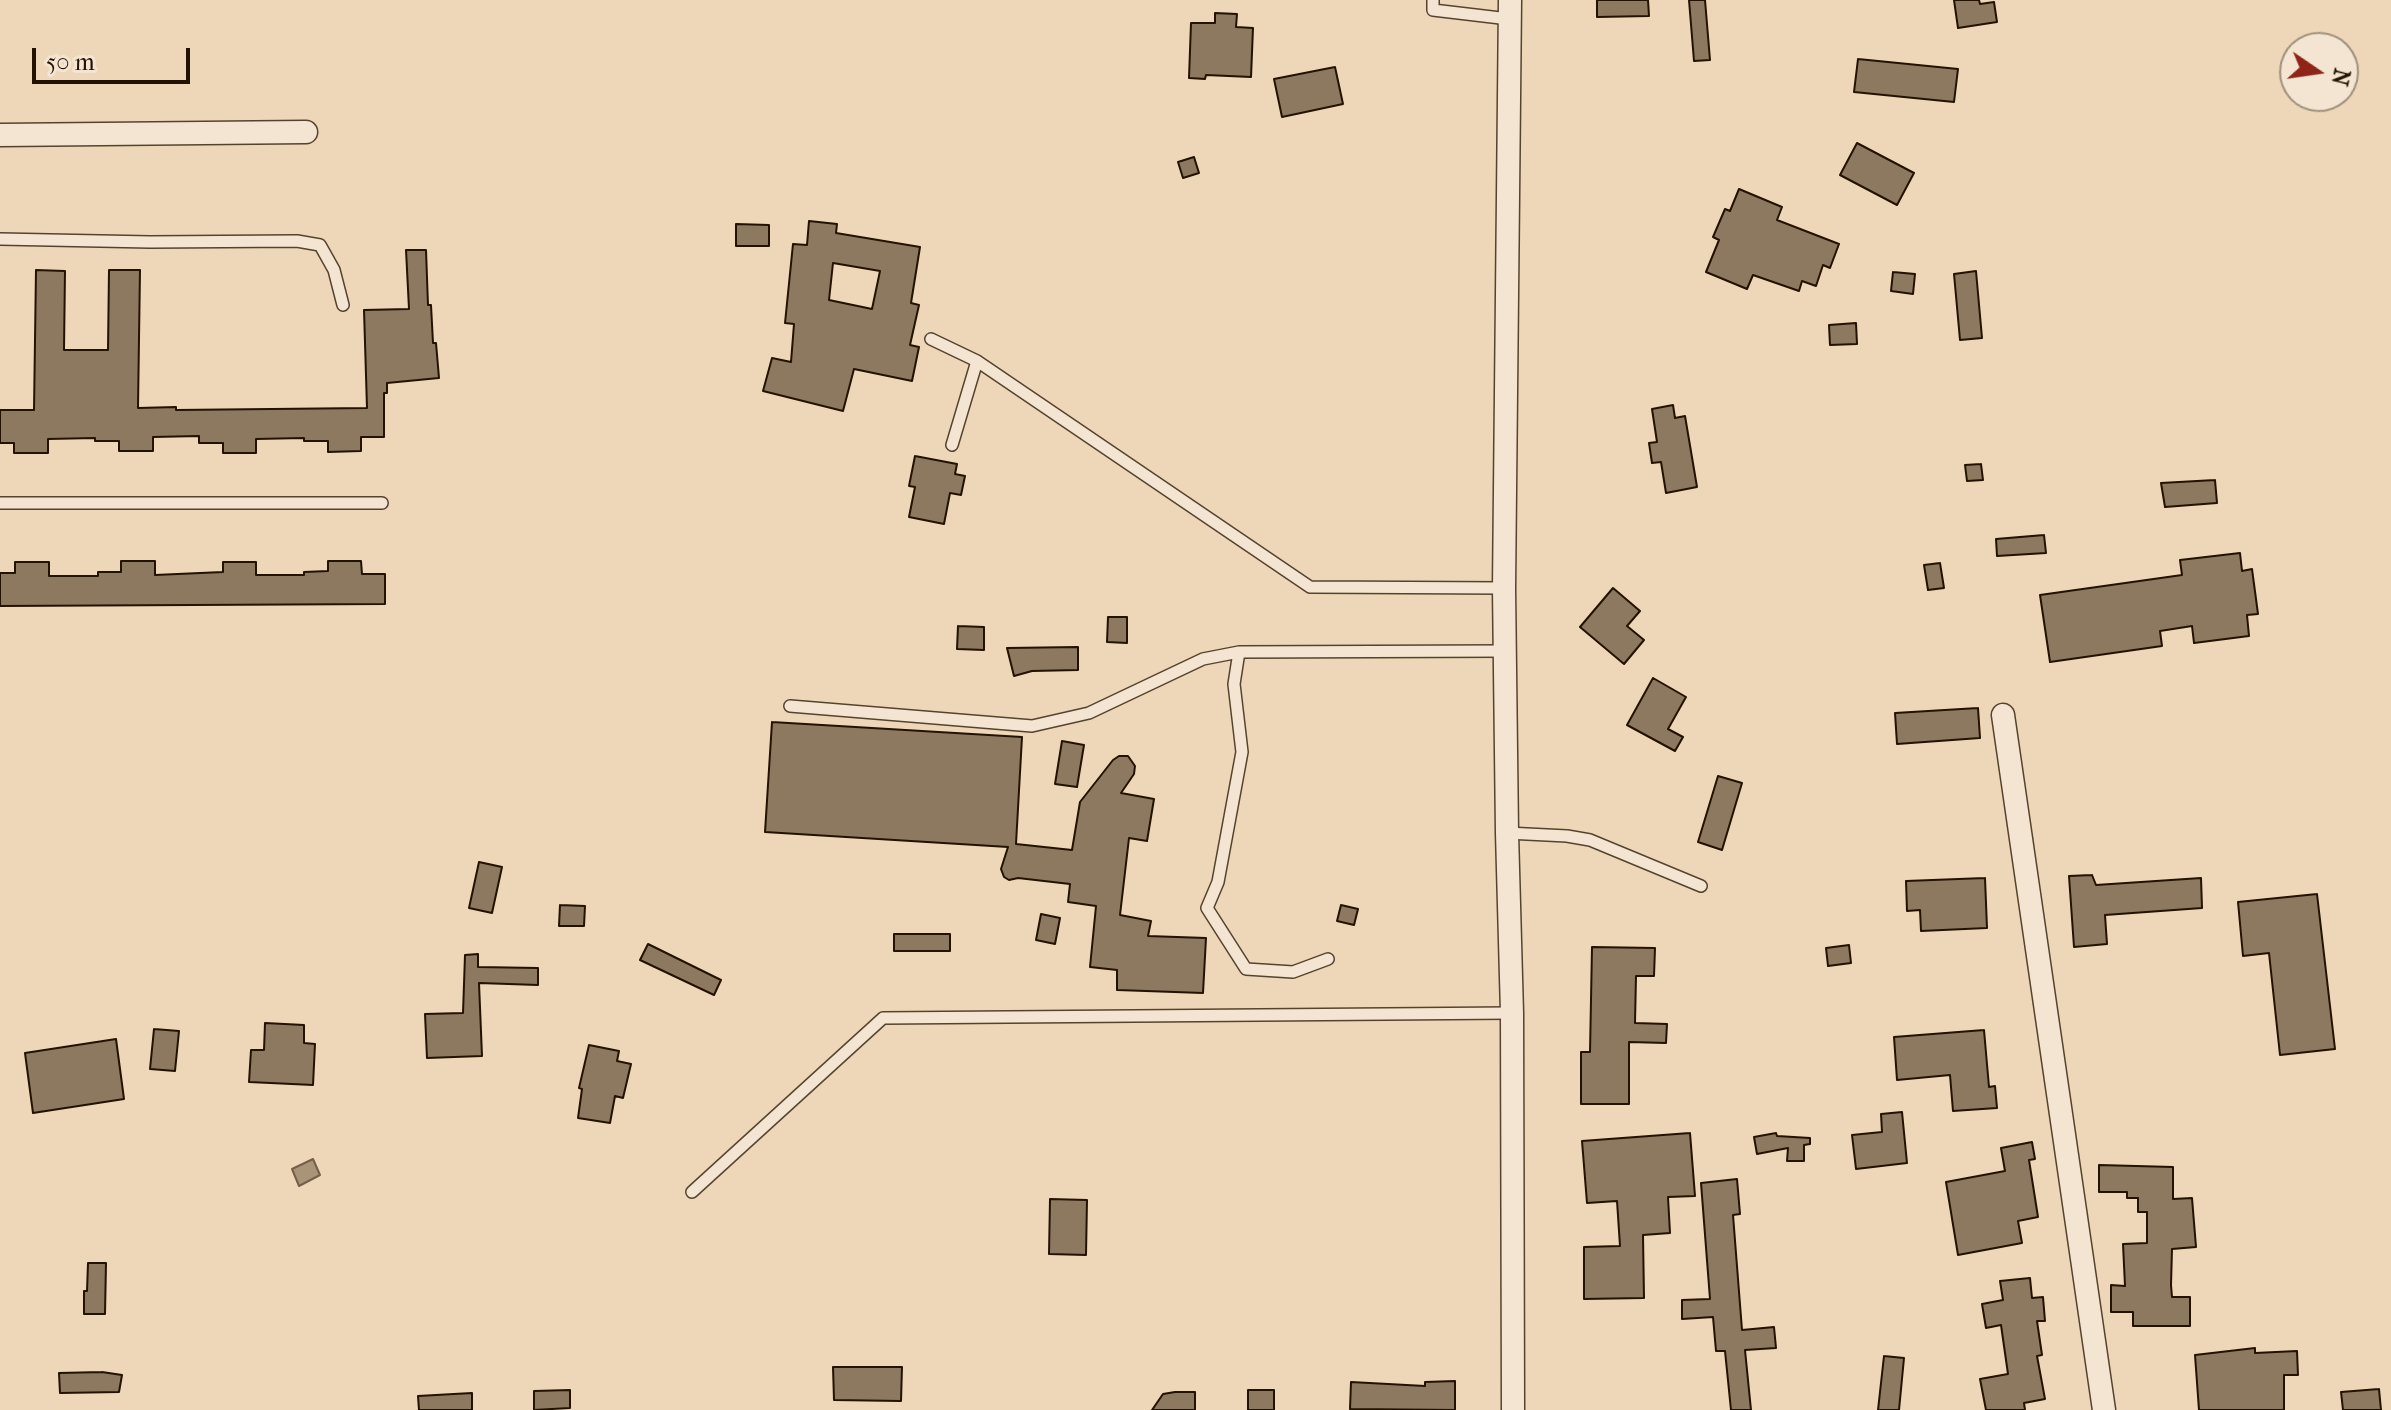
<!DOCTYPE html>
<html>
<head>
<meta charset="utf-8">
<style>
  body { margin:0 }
  #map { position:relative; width:2391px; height:1410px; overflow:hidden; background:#edd7b8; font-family:"IM FELL French Canon",serif }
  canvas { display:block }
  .north { position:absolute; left:2279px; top:32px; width:80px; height:80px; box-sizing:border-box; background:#f3e5d1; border:2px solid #a0917d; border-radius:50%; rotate:103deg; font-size:22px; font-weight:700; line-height:32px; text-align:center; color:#241200 }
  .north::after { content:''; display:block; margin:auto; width:28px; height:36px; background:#8f2418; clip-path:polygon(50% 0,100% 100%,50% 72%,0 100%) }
  .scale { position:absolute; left:32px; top:48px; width:158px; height:36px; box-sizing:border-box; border:4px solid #241200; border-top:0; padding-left:10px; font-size:24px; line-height:28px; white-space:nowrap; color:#241200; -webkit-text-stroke:6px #f3e5d1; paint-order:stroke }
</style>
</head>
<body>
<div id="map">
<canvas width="2391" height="1410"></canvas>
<div class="north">N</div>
<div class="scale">50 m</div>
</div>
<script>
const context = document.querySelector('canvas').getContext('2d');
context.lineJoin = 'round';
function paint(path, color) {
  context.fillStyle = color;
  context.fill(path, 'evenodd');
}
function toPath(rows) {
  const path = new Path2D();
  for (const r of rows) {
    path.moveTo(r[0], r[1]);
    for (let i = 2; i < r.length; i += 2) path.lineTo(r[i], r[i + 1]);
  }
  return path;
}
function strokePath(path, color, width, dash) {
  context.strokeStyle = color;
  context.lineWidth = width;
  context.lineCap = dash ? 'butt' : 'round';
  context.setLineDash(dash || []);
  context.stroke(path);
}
const water = toPath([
  [313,1159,320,1175,299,1186,292,1169,313,1159]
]);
paint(water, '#a99479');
strokePath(water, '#746049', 2);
const building = toPath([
  [1597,0,1648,0,1649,16,1597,17,1597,0],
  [1689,0,1705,0,1710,60,1694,61,1689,0],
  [1954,0,1979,0,1980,4,1994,2,1997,22,1958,28,1954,0],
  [1215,13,1237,14,1236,27,1253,28,1251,77,1206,75,1205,79,1189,78,1191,23,1215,23,1215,13],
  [1858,59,1958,69,1954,102,1854,92,1858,59],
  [1335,67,1343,104,1282,117,1274,79,1335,67],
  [1857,143,1914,173,1897,205,1840,175,1857,143],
  [1194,157,1199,173,1183,178,1178,162,1194,157],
  [1739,189,1782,207,1777,220,1839,244,1830,268,1823,265,1816,286,1802,281,1799,291,1753,275,1747,289,1706,272,1719,240,1713,237,1725,209,1730,211,1739,189],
  [809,221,837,224,836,233,920,247,911,303,919,305,910,345,919,347,912,381,854,369,843,411,763,391,772,358,791,362,794,324,785,323,793,244,807,245,809,221],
  [833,263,880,271,872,309,829,300,833,263],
  [736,224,769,225,769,246,736,246,736,224],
  [406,250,426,250,428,305,431,305,433,343,436,343,439,378,387,383,387,393,384,393,384,437,361,437,361,451,328,452,328,441,304,441,304,438,256,439,256,453,223,453,223,443,199,443,199,436,153,437,153,451,119,451,119,441,95,441,95,438,48,439,48,453,14,453,14,443,0,443,0,410,34,410,36,270,65,271,64,350,108,350,109,270,140,270,138,408,176,407,176,410,367,408,364,310,409,309,406,250],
  [1976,271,1982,338,1960,340,1954,274,1976,271],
  [1893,272,1915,274,1913,294,1891,291,1893,272],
  [1856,323,1857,344,1830,345,1829,325,1856,323],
  [1673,405,1675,418,1685,416,1697,487,1666,493,1661,462,1652,463,1649,443,1657,442,1652,409,1673,405],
  [915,456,957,464,955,474,965,476,961,495,950,493,944,524,909,517,915,487,909,486,915,456],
  [1981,464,1983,480,1967,481,1965,465,1981,464],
  [2215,480,2217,503,2165,507,2161,483,2215,480],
  [2044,535,2046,553,1997,556,1996,539,2044,535],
  [2240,553,2242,571,2252,569,2258,614,2247,615,2249,636,2194,643,2192,626,2160,631,2162,646,2050,662,2040,595,2182,575,2180,560,2240,553],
  [121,561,155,561,155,575,223,572,223,562,256,562,256,575,304,575,304,572,328,571,328,561,361,561,362,574,385,574,385,604,0,606,0,573,15,573,15,562,49,562,49,576,98,576,98,572,121,572,121,561],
  [1940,563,1944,588,1928,590,1924,565,1940,563],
  [1613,588,1640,611,1627,626,1644,640,1624,664,1580,627,1613,588],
  [1108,617,1127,617,1127,643,1107,642,1108,617],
  [958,626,984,627,984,650,957,649,958,626],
  [1078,647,1078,670,1032,671,1014,676,1007,648,1078,647],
  [1653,678,1686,697,1668,729,1683,737,1675,751,1627,725,1653,678],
  [1978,708,1980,738,1897,744,1895,713,1978,708],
  [772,722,1022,737,1016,844,1072,850,1080,802,1113,760,1119,756,1128,756,1135,766,1134,774,1121,793,1154,799,1147,841,1129,838,1120,915,1151,921,1148,936,1206,938,1203,993,1117,990,1117,970,1090,967,1096,906,1068,902,1070,884,1018,878,1009,880,1004,877,1001,869,1008,847,765,832,772,722],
  [1062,741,1084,745,1077,787,1055,784,1062,741],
  [1718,776,1742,783,1722,850,1698,842,1718,776],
  [479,862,502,867,492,913,469,908,479,862],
  [2092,875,2096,885,2201,878,2202,908,2105,915,2107,944,2074,947,2069,876,2092,875],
  [1985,878,1987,928,1921,931,1920,910,1907,911,1906,881,1985,878],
  [2317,894,2335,1049,2280,1055,2269,953,2243,956,2238,902,2317,894],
  [560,905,585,906,584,926,559,926,560,905],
  [1341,905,1358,909,1354,925,1337,921,1341,905],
  [1041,914,1060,918,1055,944,1036,940,1041,914],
  [894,934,950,934,950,951,894,951,894,934],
  [648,944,721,980,714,995,640,960,648,944],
  [1849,945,1851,963,1828,966,1826,948,1849,945],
  [1592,947,1655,948,1654,976,1636,976,1635,1023,1667,1024,1666,1043,1629,1042,1629,1104,1581,1104,1581,1052,1590,1052,1592,947],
  [478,954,478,967,538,968,538,985,479,983,482,1056,427,1058,425,1014,463,1013,465,955,478,954],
  [265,1023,304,1025,304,1043,315,1044,313,1085,249,1082,251,1050,264,1050,265,1023],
  [154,1029,179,1031,175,1071,150,1069,154,1029],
  [1984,1030,1989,1087,1995,1086,1997,1108,1953,1111,1950,1075,1897,1080,1894,1037,1984,1030],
  [116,1039,124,1099,33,1113,25,1053,116,1039],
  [589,1045,619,1051,617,1061,631,1064,623,1098,615,1096,610,1123,578,1118,582,1089,579,1088,589,1045],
  [1902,1112,1907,1163,1856,1169,1852,1135,1882,1132,1881,1114,1902,1112],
  [1690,1133,1695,1196,1668,1197,1670,1233,1643,1235,1644,1298,1584,1299,1584,1247,1620,1246,1617,1201,1587,1203,1582,1141,1690,1133],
  [1776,1133,1777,1136,1810,1138,1810,1144,1804,1145,1804,1161,1787,1161,1788,1148,1757,1154,1754,1137,1776,1133],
  [2032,1142,2035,1159,2029,1160,2038,1217,2018,1221,2022,1243,1958,1255,1946,1182,2005,1171,2001,1148,2032,1142],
  [2099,1165,2173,1167,2173,1199,2192,1198,2196,1247,2172,1249,2171,1285,2172,1297,2190,1297,2190,1326,2133,1326,2133,1312,2111,1312,2111,1285,2125,1286,2123,1244,2147,1243,2147,1212,2138,1212,2138,1198,2127,1198,2127,1192,2099,1192,2099,1165],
  [1737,1179,1740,1214,1733,1215,1742,1330,1774,1327,1776,1348,1745,1350,1751,1410,1731,1410,1725,1351,1716,1351,1713,1317,1682,1319,1682,1300,1710,1299,1701,1183,1737,1179],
  [1050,1199,1087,1200,1086,1255,1049,1254,1050,1199],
  [88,1263,106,1263,105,1314,84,1314,84,1291,87,1291,88,1263],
  [2030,1278,2032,1298,2043,1297,2045,1321,2037,1321,2042,1355,2037,1356,2045,1399,2024,1403,2025,1410,1986,1410,1980,1379,2008,1374,2001,1325,1986,1328,1982,1304,2003,1300,2000,1281,2030,1278],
  [2255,1348,2255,1353,2297,1351,2298,1375,2284,1375,2284,1410,2199,1410,2195,1355,2255,1348],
  [1884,1356,1904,1358,1899,1410,1878,1410,1884,1356],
  [833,1367,902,1367,901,1401,834,1400,833,1367],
  [102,1372,122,1375,119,1392,60,1393,59,1373,102,1372],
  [1455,1381,1455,1410,1350,1409,1351,1382,1425,1386,1425,1382,1455,1381],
  [2379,1389,2381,1410,2343,1410,2341,1392,2379,1389],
  [570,1390,570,1408,534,1410,534,1391,570,1390],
  [1248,1390,1274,1390,1274,1410,1248,1410,1248,1390],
  [1175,1392,1195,1392,1195,1410,1152,1410,1163,1394,1175,1392],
  [472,1393,472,1410,419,1410,418,1396,472,1393]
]);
paint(building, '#8d7860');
strokePath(building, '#241200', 2);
const service = toPath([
  [1433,0,1433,10,1509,19],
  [0,239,150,242,297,241,320,245,334,270,343,305],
  [931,339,977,361,1310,587,1504,588],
  [952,445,977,361],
  [0,503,382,503],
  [790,706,1032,726,1089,713,1203,659,1239,652],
  [1507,833,1567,836,1590,840,1701,886],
  [1328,959,1293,972,1246,969,1207,908,1218,882,1242,752,1234,684,1239,652,1505,651],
  [692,1192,883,1018,1512,1013]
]);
const minor = toPath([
  [1510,0,1504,588,1507,833,1512,1013,1513,1410],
  [0,135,306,132],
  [2003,715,2104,1410]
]);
strokePath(service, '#56432e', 14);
strokePath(minor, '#56432e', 25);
strokePath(service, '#f3e5d1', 11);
strokePath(minor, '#f3e5d1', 22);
</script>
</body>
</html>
